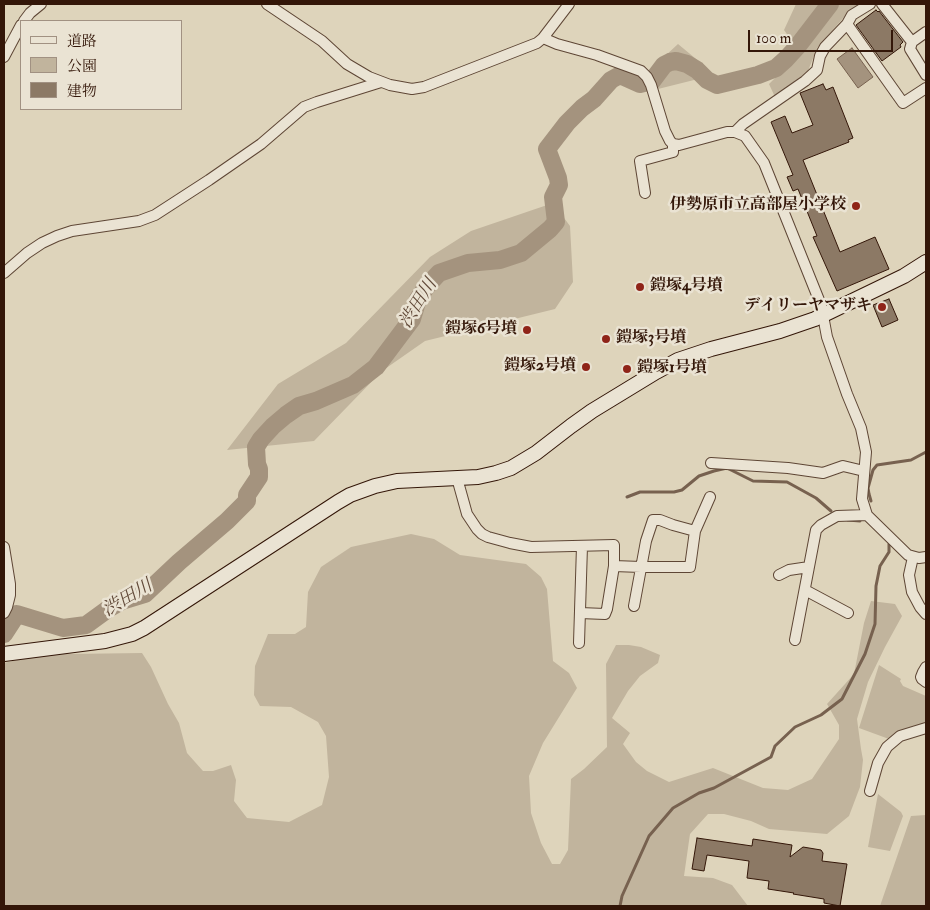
<!DOCTYPE html>
<html>
<head>
<meta charset="utf-8">
<style>
  body { margin:0 }
  #map { position:relative; width:930px; height:910px; overflow:hidden; background:#ded4bb; font-family:"IM FELL Double Pica","Noto Serif JP",serif }
  canvas { display:block }
  .frame { position:absolute; inset:0; border:5px solid #331608; pointer-events:none }
  .legend { position:absolute; left:20px; top:20px; width:162px; height:90px; box-sizing:border-box; background:#eae3d3; border:1px solid #a19182; margin:0; padding:6px 9px; list-style:none; font-size:15px; color:#331608 }
  .legend li { display:flex; align-items:center; gap:10px; height:25px }
  .legend b { width:25px; border:1px solid #a19182 }
  .scale { position:absolute; left:748px; top:30px; width:145px; height:22px; box-sizing:border-box; border:2px solid #331608; border-top:0; padding-left:6px; font-size:15px; line-height:18px; white-space:nowrap; color:#331608; -webkit-text-stroke:4px #eae3d3; paint-order:stroke }
</style>
</head>
<body>
<div id="map">
<canvas width="930" height="910"></canvas>
<div class="frame"></div>
<ul class="legend">
<li><b style="height:6px;background:#eae3d3"></b>道路</li>
<li><b style="height:14px;background:#c1b49d"></b>公園</li>
<li><b style="height:14px;background:#8c7965"></b>建物</li>
</ul>
<div class="scale">100 m</div>
</div>
<script>
const context = document.querySelector('canvas').getContext('2d');
context.lineJoin = 'round';
function paint(path, color) {
  context.fillStyle = color;
  context.fill(path, 'evenodd');
}
function toPath(rows) {
  const path = new Path2D();
  for (const r of rows) {
    path.moveTo(r[0], r[1]);
    for (let i = 2; i < r.length; i += 2) path.lineTo(r[i], r[i + 1]);
  }
  return path;
}
function strokePath(path, color, width, dash) {
  context.strokeStyle = color;
  context.lineWidth = width;
  context.lineCap = dash ? 'butt' : 'round';
  context.setLineDash(dash || []);
  context.stroke(path);
}
function drawText(font, color, halo, rows, align = 'center') {
  context.font = font + ' "IM FELL Double Pica","Noto Serif JP",serif';
  context.lineWidth = 5;
  context.setLineDash([]);
  context.textBaseline = 'middle';
  context.strokeStyle = halo;
  context.fillStyle = color;
  for (const [text, x, y, turn = 0] of rows) {
    context.save();
    context.translate(x, y);
    context.rotate((+turn || 0) * Math.PI / 180);
    context.textAlign = isNaN(turn) ? turn : align;
    if (halo) context.strokeText(text, 0, 0);
    context.fillText(text, 0, 0);
    context.restore();
  }
}
paint(toPath([
  [796,4,871,4,845,16,817,48,808,71,775,97,769,84,779,74,801,54,784,30],
  [678,44,707,68,694,80,658,89,651,69],
  [553,203,570,226,573,282,555,309,425,341,382,371,314,441,227,450,278,384,346,343,430,257,471,231],
  [411,534,434,539,460,555,526,564,541,577,547,589,553,661,569,673,577,688,543,743,529,776,531,813,541,843,552,864,560,864,568,850,571,779,584,769,607,747,606,664,616,645,629,645,641,647,660,655,658,663,640,676,628,691,612,718,630,733,623,744,636,762,647,771,669,782,713,768,763,788,788,790,812,779,839,739,839,725,827,704,854,674,864,623,871,601,895,604,902,616,885,647,868,682,857,719,861,749,863,760,860,787,849,816,827,834,769,829,751,821,724,814,708,814,690,834,684,876,713,878,732,885,748,906,4,906,4,663,49,653,70,654,142,653,151,667,168,704,179,723,187,753,203,771,213,771,231,765,236,780,234,801,247,818,289,822,322,805,329,777,326,736,318,722,291,707,260,706,254,695,255,666,268,634,295,634,306,627,308,592,321,567,351,547],
  [879,665,901,679,900,681,903,686,926,696,926,724,897,732,889,739,859,728],
  [878,794,901,812,903,816,890,851,868,847],
  [926,815,926,906,880,906,911,816]
]), '#c1b49d');
const water = toPath([
  [852,48,873,77,858,88,837,59,852,48]
]);
paint(water, '#a4937e');
strokePath(water, '#77614f', 1);
strokePath(toPath([
  [627,497,640,492,674,492,682,490,699,476,714,471,727,468,753,481,787,482,816,498,831,511],
  [871,501,869,494,868,488,873,470,877,465,911,460,926,452],
  [848,520,860,521],
  [620,906,622,896,649,836,673,808,699,793,714,788,771,757,775,746,795,727,821,715,842,699,865,654,875,624,876,586,880,566,889,552,889,544]
]), '#77614f', 3);
strokePath(toPath([
  [4,634,17,614,63,628,86,625,108,609,122,601,145,594,179,562,227,521,247,501,247,495,259,477,259,469,257,464,256,447,261,439,273,426,286,415,299,406,316,401,353,385,376,367,412,319,418,299,427,286,439,273,468,263,500,260,521,253,550,229,556,222,553,197,559,185,558,178,547,149,567,123,582,108,594,99,611,80,620,75,640,84,652,81,664,65,670,62,676,61,687,64,697,70,707,80,717,85,758,75,776,68,786,59,797,47,830,4]
]), '#a4937e', 18);
const building = toPath([
  [876,10,878,12,879,11,903,42,900,45,901,47,882,61,856,25,876,10],
  [823,84,826,90,833,87,853,138,848,140,849,142,803,160,840,252,875,237,889,269,837,291,813,237,817,236,798,189,793,191,787,177,793,175,771,122,785,116,792,133,813,125,800,93,823,84],
  [889,299,898,320,882,327,873,305,889,299],
  [697,838,752,846,753,839,792,845,790,857,803,847,821,850,823,853,822,861,847,864,840,906,824,903,824,899,793,894,794,893,768,889,769,881,747,878,749,861,707,855,704,871,692,869,697,838]
]);
paint(building, '#8c7965');
strokePath(building, '#331608', 1);
const street = toPath([
  [267,4,322,41,347,64,369,77,390,85,412,89,424,87,537,43,543,38,557,44,597,55,641,71,647,77,651,85,665,131,670,141,673,144,679,145,727,132,735,132,745,136,764,163,821,305,827,337,847,394,861,428,866,452,862,499,867,515,908,555,919,558,926,557],
  [882,4,912,42],
  [24,21,30,13,41,4],
  [847,24,903,103,926,88],
  [926,32,912,42,910,49,926,75],
  [543,38,569,4],
  [4,57,21,25],
  [735,132,743,124,805,81,817,70,820,56,825,47,847,24,852,15,870,4],
  [645,193,640,161,673,152,673,144],
  [4,273,27,253,42,243,57,236,72,231,139,221,155,215,209,180,261,144,304,107,317,102,381,82],
  [711,463,788,468,823,473,843,466,864,471],
  [457,478,467,514,477,529,482,534,488,537,510,543,531,547,614,545,614,566,607,609,605,614,580,613],
  [4,547,10,584,10,595,7,607,4,613],
  [913,557,909,575,912,592,920,607,926,614],
  [614,566,641,567,690,567,695,531,710,497],
  [779,575,789,570,809,567],
  [805,590,848,613],
  [634,606,646,541,653,520,660,520,673,525,695,531],
  [795,640,816,530,821,525,837,516,867,515],
  [579,643,582,546],
  [926,667,923,672,921,677,922,679,926,682],
  [870,791,878,763,887,747,900,736,926,728]
]);
const secondary = toPath([
  [4,654,105,641,132,634,144,628,338,502,350,495,375,486,397,481,478,477,496,473,511,468,536,453,571,426,592,411,656,372,678,360,711,349,780,331,815,319,904,276,926,262]
]);
strokePath(street, '#5e4635', 12);
strokePath(secondary, '#331608', 16);
strokePath(street, '#eae3d3', 10);
strokePath(secondary, '#eae3d3', 14);
for (const [x, y, r, color] of [
  [856,206,5,"#8f2418"],
  [640,287,5,"#8f2418"],
  [882,307,5,"#8f2418"],
  [527,330,5,"#8f2418"],
  [606,339,5,"#8f2418"],
  [586,367,5,"#8f2418"],
  [627,369,5,"#8f2418"]
]) {
  const dot = new Path2D();
  dot.arc(x, y, r, 0, 2 * Math.PI);
  context.fillStyle = color;
  context.fill(dot);
  strokePath(dot, '#eae3d3', 2);
}
drawText('bold 16px', '#331608', '#eae3d3', [
  ["伊勢原市立高部屋小学校",846,206],
  ["鎧塚4号墳",650,287,"left"],
  ["デイリーヤマザキ",872,307],
  ["鎧塚6号墳",517,330],
  ["鎧塚3号墳",616,339,"left"],
  ["鎧塚2号墳",576,367],
  ["鎧塚1号墳",637,369,"left"]
], 'right');
drawText('italic 18px', '#604837', '#eae3d3', [
  ["渋田川",419,304,-58],
  ["渋田川",128,599,-31]
]);
</script>
</body>
</html>
